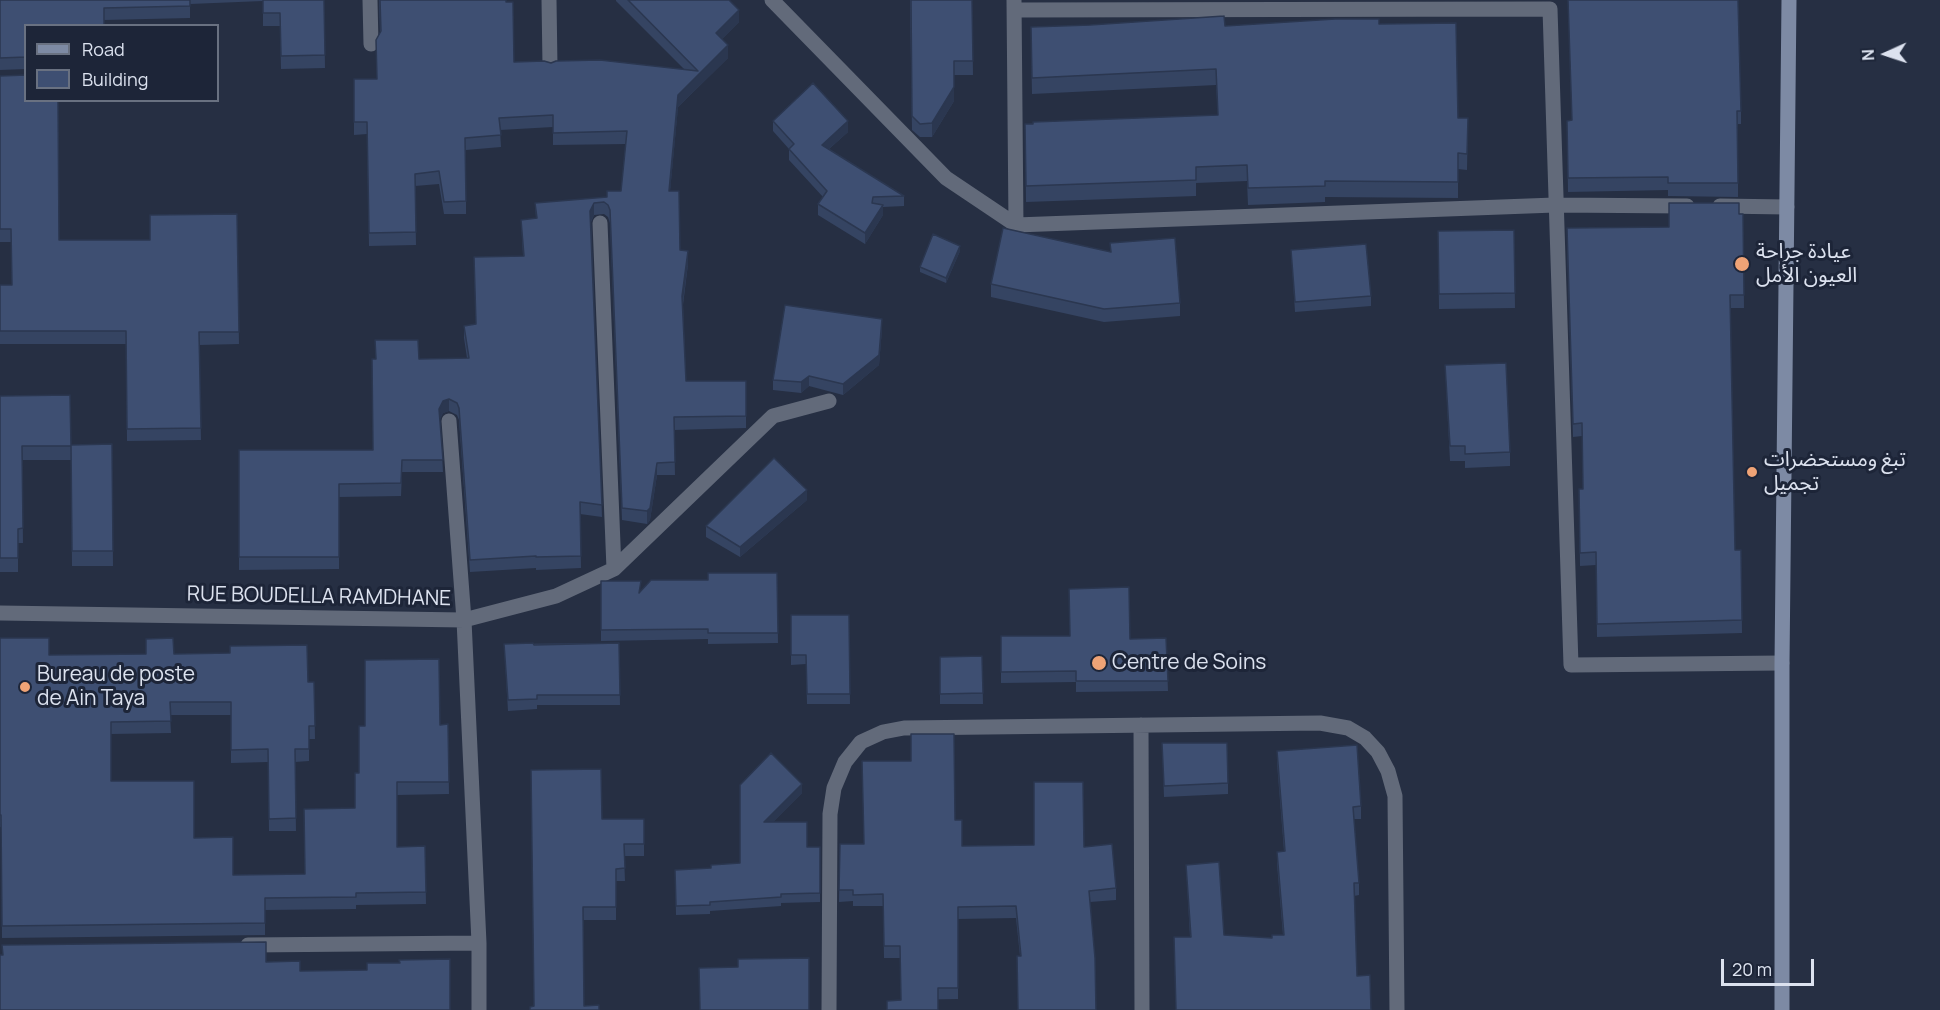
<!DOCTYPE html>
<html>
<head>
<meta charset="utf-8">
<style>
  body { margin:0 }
  #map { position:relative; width:1940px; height:1010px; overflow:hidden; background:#262f43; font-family:Manrope,sans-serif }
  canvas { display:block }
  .legend { position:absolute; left:24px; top:24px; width:195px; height:78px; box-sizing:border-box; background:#1d2538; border:2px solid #697181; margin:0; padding:8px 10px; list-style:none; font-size:18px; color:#dce2ef }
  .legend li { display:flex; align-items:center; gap:12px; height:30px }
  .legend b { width:30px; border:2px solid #697181 }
  .north { position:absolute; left:1856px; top:24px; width:60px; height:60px; -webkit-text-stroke:4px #1d2538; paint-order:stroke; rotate:267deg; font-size:16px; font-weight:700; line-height:24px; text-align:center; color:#dce2ef }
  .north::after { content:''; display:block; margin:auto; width:21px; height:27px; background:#dce2ef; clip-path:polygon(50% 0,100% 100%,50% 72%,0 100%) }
  .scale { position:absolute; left:1721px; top:959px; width:93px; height:27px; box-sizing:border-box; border:3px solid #dce2ef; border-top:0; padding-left:8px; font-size:18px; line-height:21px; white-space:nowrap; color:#dce2ef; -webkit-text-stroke:4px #1d2538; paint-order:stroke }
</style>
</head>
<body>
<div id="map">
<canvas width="1940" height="1010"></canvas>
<ul class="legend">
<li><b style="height:8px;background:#7d8aa4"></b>Road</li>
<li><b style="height:16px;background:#3e4f72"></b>Building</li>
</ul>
<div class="north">N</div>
<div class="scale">20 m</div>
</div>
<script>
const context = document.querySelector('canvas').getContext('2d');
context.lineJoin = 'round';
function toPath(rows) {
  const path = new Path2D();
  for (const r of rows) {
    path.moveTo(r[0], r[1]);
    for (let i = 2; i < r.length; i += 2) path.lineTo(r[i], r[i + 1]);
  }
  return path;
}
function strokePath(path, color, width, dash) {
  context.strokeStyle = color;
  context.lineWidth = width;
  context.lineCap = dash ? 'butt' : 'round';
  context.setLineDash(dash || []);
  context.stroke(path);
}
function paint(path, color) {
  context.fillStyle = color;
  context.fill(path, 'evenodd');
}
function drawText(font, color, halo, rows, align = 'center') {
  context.font = font + ' Manrope,"Noto Sans Arabic",sans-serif';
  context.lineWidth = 6;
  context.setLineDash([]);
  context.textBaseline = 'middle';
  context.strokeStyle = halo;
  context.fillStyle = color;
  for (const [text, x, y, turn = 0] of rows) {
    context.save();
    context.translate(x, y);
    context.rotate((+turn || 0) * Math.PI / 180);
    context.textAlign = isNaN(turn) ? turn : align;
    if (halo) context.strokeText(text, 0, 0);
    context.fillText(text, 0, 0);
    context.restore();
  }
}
strokePath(toPath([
  [370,0,371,44],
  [549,0,550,66],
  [772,0,946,178,1016,225,1555,205,1687,206],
  [1014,0,1016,225],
  [1015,10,1550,9,1571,665,1782,663],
  [1720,206,1787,207],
  [600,223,614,569],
  [449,421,464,620,556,596,614,569,773,416,829,401],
  [0,613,464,620,479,943,479,1010],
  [1141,725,1142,1010],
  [248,945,479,943],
  [829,1010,830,814,834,788,845,762,861,742,883,732,904,728,1320,723,1348,728,1365,738,1378,752,1388,771,1395,796,1397,1010]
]), '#626a7a', 15);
strokePath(toPath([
  [1782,1010,1782,663,1789,0]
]), '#7d8aa4', 15);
paint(toPath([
  [0,0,324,0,325,68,281,69,280,26,263,26,263,1,190,4,190,18,104,20,26,26,26,69,0,70],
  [379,0,506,0,514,62,684,69,616,1,616,0,729,0,739,22,722,39,728,58,678,107,670,191,680,250,688,264,683,305,686,381,746,381,746,428,674,430,675,475,657,475,650,520,647,524,622,520,610,223,608,217,604,214,594,215,591,222,602,517,580,514,581,568,536,570,536,568,470,572,459,420,457,415,449,411,443,413,440,419,443,472,402,472,401,496,339,497,339,569,239,570,239,450,372,450,419,359,467,358,464,338,464,326,475,324,523,256,521,220,536,219,535,203,607,197,621,191,626,144,553,145,553,127,500,130,501,147,466,150,466,214,444,214,439,184,415,186,416,245,369,246,367,134,354,135,354,79,377,79,380,32],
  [910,0,972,0,973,75,954,75,954,101,932,137,920,137,912,130],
  [1379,24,1458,118,1468,118,1467,170,1458,169,1458,198,1325,197,1325,202,1248,205,1247,181,1196,183,1196,196,1026,202,1025,124,1218,116,1216,85,1032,94,1031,43,1225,26],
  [0,76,59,240,150,240,237,214,239,344,199,345,201,440,127,441,126,344,0,344,0,285,12,285,11,242,0,242],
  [1741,111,1741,124,1738,124,1738,197,1668,196,1668,190,1568,192,1567,121],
  [773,121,848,132,829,149,904,196,904,206,883,207,883,215,865,244,818,215,818,204,823,197,789,160,789,149,773,131],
  [1739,214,1743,214,1744,308,1730,308,1735,550,1741,550,1742,633,1597,637,1596,565,1580,566,1579,489,1583,489,1582,436,1573,437,1567,242,1669,227],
  [1514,230,1515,308,1439,309,1438,231],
  [1110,243,1180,303,1180,316,1104,322,991,297,991,284,1110,252],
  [1291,250,1371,296,1371,306,1295,312],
  [960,251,946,283,920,272,920,267],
  [882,329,879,365,843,395,809,386,801,393,773,390,773,380],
  [1445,365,1510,452,1510,466,1465,468,1465,461,1450,461],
  [0,396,71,446,112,444,113,566,72,566,71,460,22,460,23,543,18,543,18,572,0,572],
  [807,500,740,557,706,537,706,526],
  [777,573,778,643,708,644,708,639,601,641,601,581,640,591,708,580],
  [791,615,849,615,850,704,807,704,806,664,791,665],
  [1001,636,1130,639,1166,638,1168,691,1076,692,1076,682,1001,683],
  [0,638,49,655,174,654,308,682,314,682,315,739,309,739,309,761,295,762,296,831,269,831,268,762,231,763,231,715,170,715,171,733,111,734,111,781,194,838,233,875,305,874,355,808,359,773,440,725,448,724,449,794,397,795,397,847,425,846,426,904,356,905,356,909,265,910,265,935,2,938,1,827,0,827],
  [619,643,620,705,537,705,537,709,508,711,504,644],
  [982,656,983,704,940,704,940,657],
  [1162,743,1228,783,1228,794,1164,797],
  [1277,751,1361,806,1361,819,1354,819,1359,883,1359,895,1354,896,1357,976,1371,1010,1190,937,1186,865,1224,935,1272,938,1283,935,1277,864,1277,852,1284,851,1277,763],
  [740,785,802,793,773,822,807,847,820,847,820,902,781,903,781,906,710,911,710,914,676,915,675,870,711,868,740,863],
  [602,819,644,819,644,856,624,856,625,881,616,881,616,920,583,920,533,1006],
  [955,820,962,846,1084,847,1116,888,1116,900,1090,902,1020,956,1016,918,958,919,958,999,901,1000,900,958,884,958,883,906,853,906,853,901,839,902,840,844,864,844]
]), '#354462');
paint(toPath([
  [739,10,739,22,716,45,716,33],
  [728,45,728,58,678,107,669,203,669,191,678,95],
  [954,87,954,101,932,137,932,123],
  [848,121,848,132,822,155,822,145],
  [594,203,594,215,590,223,590,211],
  [883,205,883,215,865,244,865,233],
  [960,246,960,251,946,283,946,278],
  [688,251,688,264,682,308,682,296],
  [882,319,882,329,879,365,843,395,843,384],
  [809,376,809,386,801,393,801,382],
  [449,399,449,411,443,413,439,421,439,409,443,401],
  [657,463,657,475,650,520,647,524,647,511],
  [807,490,807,500,740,557,740,547],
  [802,784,802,793,764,831,764,822]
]), '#2b3750');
const building = toPath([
  [0,0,190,0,190,6,104,8,104,26,26,26,26,57,0,58,0,0],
  [263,0,324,0,325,55,281,56,280,13,263,13,263,0],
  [380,0,506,0,506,2,513,2,514,62,544,61,551,63,556,61,600,60,698,71,628,0,729,0,739,10,716,33,728,45,678,95,669,191,679,191,680,250,688,251,682,296,686,381,746,381,746,416,674,417,675,462,657,463,650,508,647,511,622,508,610,210,608,205,604,202,594,203,590,211,602,505,580,502,581,556,536,557,536,556,470,560,459,408,457,403,449,399,443,401,439,409,443,460,402,460,401,483,339,484,339,557,239,557,239,450,373,450,372,359,376,359,375,340,418,340,419,359,469,358,464,326,476,324,474,257,524,256,521,220,537,218,535,203,607,197,607,191,621,191,627,131,553,133,553,115,499,118,501,135,465,138,466,201,444,202,439,171,415,174,416,232,369,233,367,122,354,122,354,79,377,79,376,40,381,31,380,0],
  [911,0,972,0,973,61,954,61,954,87,932,123,920,124,912,116,911,0],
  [1568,0,1738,0,1741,111,1737,111,1738,183,1668,183,1668,177,1568,178,1567,121,1572,120,1568,0],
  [1224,16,1225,26,1335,19,1379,19,1379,24,1456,23,1458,118,1468,118,1467,154,1458,153,1458,182,1325,181,1325,186,1248,188,1247,165,1196,167,1196,180,1026,186,1025,124,1033,124,1033,122,1218,115,1216,69,1032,78,1031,27,1090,25,1224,16],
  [26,75,26,100,58,100,59,240,150,240,150,215,237,214,239,332,199,332,201,428,127,429,126,331,0,331,0,285,12,285,11,229,0,229,0,76,26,75],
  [813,83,848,121,822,145,904,196,873,197,872,203,883,205,865,233,818,204,827,191,789,149,794,144,773,121,813,83],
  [1669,203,1739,203,1739,214,1743,214,1744,295,1730,295,1735,550,1741,550,1742,620,1597,624,1596,552,1580,553,1579,489,1583,489,1582,423,1573,424,1567,228,1669,227,1669,203],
  [1003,228,1111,252,1110,243,1175,238,1180,303,1104,309,991,284,1003,228],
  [1514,230,1515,293,1439,294,1438,231,1514,230],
  [933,234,960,246,946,278,920,267,933,234],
  [1366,244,1371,296,1295,302,1291,250,1366,244],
  [785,305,882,319,879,355,843,384,809,376,801,382,773,380,785,305],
  [1506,363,1510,452,1465,454,1465,446,1450,446,1445,365,1506,363],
  [70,395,71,446,22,446,23,528,18,529,18,558,0,558,0,396,70,395],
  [112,444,113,551,72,551,71,445,112,444],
  [774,458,807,490,740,547,706,526,774,458],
  [708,573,777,573,778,633,708,633,708,629,601,630,601,581,641,581,639,593,651,580,708,580,708,573],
  [1129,587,1130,639,1166,638,1168,681,1076,681,1076,671,1001,672,1001,636,1070,636,1069,589,1129,587],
  [791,615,849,615,850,694,807,694,806,655,791,655,791,615],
  [0,638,49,638,49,655,146,654,146,639,173,638,174,654,230,653,230,646,307,645,308,682,314,682,315,726,309,726,309,749,295,749,296,818,269,819,268,749,231,750,231,702,170,702,171,721,111,722,111,781,194,781,194,838,233,837,233,875,305,874,304,809,355,808,355,773,359,773,359,726,365,726,365,660,439,659,440,725,448,724,449,782,397,782,397,847,425,846,426,892,356,893,356,897,265,898,265,923,2,926,1,815,0,815,0,638],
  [533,643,534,645,619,643,620,695,537,695,537,699,508,700,504,644,533,643],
  [982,656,983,693,940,694,940,657,982,656],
  [911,734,954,734,955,820,962,820,962,846,1034,845,1034,782,1083,782,1084,847,1112,844,1116,888,1089,891,1095,958,1096,1010,1018,1010,1017,956,1021,956,1016,906,958,907,958,988,938,988,938,1010,887,1010,887,1001,901,1000,900,946,884,946,883,894,853,895,853,890,839,890,840,844,864,844,862,761,911,761,911,734],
  [1162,743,1227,743,1228,783,1164,786,1162,743],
  [1357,745,1361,806,1353,807,1359,883,1354,883,1357,976,1370,975,1371,1010,1176,1010,1174,937,1191,937,1186,865,1219,862,1224,935,1272,938,1272,935,1284,935,1277,852,1285,851,1277,751,1357,745],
  [771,753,802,784,764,822,807,822,807,847,820,847,820,893,781,894,781,897,710,902,710,905,676,906,675,870,711,868,711,865,740,863,740,785,771,753],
  [601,769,602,819,644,819,644,844,624,844,625,868,616,869,616,907,583,907,584,1006,599,1005,599,1010,530,1010,530,1007,534,1006,531,770,601,769],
  [266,942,266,962,300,961,300,971,367,970,367,963,400,963,399,960,450,959,450,1010,0,1010,0,955,3,955,2,945,266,942],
  [809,958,809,1010,700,1010,699,968,738,967,738,959,809,958]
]);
paint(building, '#3e4f72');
strokePath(building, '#2b3750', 1.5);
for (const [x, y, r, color] of [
  [1742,264,8,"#efa376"],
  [1752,472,6,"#efa376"],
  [1099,663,8,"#efa376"],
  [25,687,6,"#efa376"]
]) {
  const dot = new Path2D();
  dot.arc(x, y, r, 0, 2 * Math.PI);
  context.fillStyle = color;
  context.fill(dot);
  strokePath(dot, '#1d2538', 2);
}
drawText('21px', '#dce2ef', '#1d2538', [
  ["عيادة جراحة",1756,252],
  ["العيون الأمل",1756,276],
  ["تبغ ومستحضرات",1764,460],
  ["تجميل",1764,484],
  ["Centre de Soins",1112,663],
  ["Bureau de poste",37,675],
  ["de Ain Taya",37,699]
], 'left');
drawText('21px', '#dce2ef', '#1d2538', [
  ["RUE BOUDELLA RAMDHANE",319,597,1]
]);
</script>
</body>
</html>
